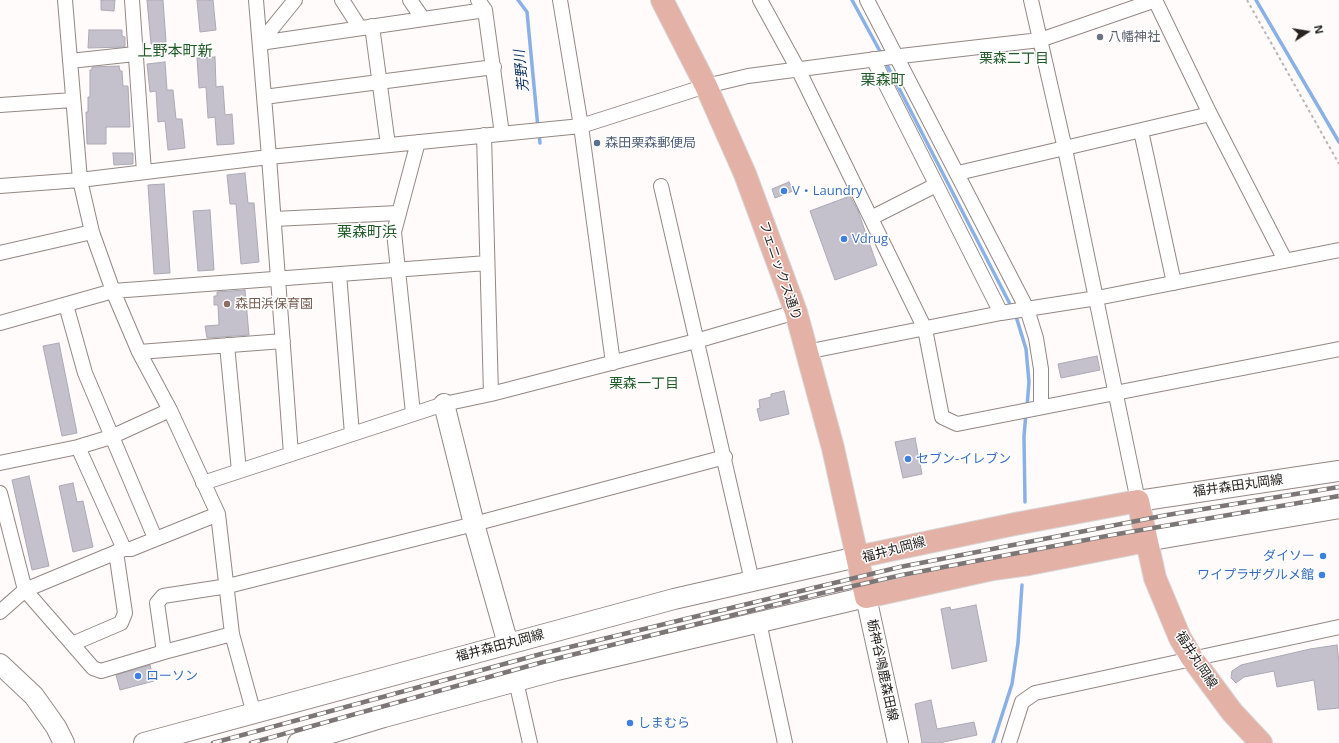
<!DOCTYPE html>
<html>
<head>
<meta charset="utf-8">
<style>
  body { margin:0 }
  #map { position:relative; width:1339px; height:743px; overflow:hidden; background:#fefbfa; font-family:"Open Sans",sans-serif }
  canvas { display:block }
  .north { position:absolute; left:1287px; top:12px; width:40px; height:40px; -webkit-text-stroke:3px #fff; paint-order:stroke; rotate:78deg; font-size:11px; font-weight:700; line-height:16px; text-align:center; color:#282321 }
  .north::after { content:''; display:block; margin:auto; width:14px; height:18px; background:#282321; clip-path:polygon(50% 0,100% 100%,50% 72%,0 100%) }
</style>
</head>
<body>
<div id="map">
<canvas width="1339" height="743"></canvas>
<div class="north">N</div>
</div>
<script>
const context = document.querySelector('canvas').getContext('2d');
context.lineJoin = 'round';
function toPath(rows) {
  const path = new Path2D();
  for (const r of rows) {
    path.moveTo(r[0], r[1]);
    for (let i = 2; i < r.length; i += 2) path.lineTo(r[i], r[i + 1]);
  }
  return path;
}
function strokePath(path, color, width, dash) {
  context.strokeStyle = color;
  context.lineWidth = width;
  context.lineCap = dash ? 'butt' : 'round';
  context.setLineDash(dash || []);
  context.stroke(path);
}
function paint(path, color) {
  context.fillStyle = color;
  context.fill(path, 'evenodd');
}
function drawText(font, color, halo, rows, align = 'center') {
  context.font = font + ' "Open Sans","Noto Sans JP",sans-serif';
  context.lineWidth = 3;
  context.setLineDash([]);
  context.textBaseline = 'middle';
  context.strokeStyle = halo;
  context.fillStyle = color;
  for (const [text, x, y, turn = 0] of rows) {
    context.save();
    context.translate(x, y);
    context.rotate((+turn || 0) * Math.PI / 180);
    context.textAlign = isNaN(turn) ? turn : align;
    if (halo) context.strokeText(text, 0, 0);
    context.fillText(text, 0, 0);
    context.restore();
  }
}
strokePath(toPath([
  [518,0,527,12,538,128],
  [852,0,882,55],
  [1256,0,1339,142],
  [885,61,1012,308],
  [539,134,540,143],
  [1015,313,1026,349,1029,382,1027,407],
  [1025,502,1024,436,1026,413],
  [993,743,1012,684,1018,643,1022,585]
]), '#8ab1e6', 3.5);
const building = toPath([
  [101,0,115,0,114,11,101,10,101,0],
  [147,0,163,0,166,42,151,44,147,0],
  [197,0,213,0,216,30,200,32,197,0],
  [89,30,122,30,122,36,125,37,125,47,88,48,89,30],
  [215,57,216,87,223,86,225,115,232,114,234,144,217,145,215,117,208,118,206,87,199,88,197,58,215,57],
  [165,62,167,90,173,90,176,119,182,119,185,148,168,150,165,121,158,122,156,91,150,92,147,64,165,62],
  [119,66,120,71,122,71,123,86,128,86,130,127,106,127,106,144,87,144,86,112,88,112,88,97,90,97,90,70,92,70,92,67,119,66],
  [113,153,133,153,133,164,114,165,113,153],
  [245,173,248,203,254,203,259,262,241,264,236,204,230,204,227,175,245,173],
  [789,182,793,191,775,198,772,189,789,182],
  [164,184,170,273,154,274,148,185,164,184],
  [850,196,858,211,877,265,835,280,810,211,850,196],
  [210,210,214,270,198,271,193,211,210,210],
  [245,290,249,335,207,338,205,326,219,325,218,305,214,305,214,296,217,296,217,292,245,290],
  [59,343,77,433,62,436,43,346,59,343],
  [1097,356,1100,370,1061,378,1058,364,1097,356],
  [784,391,789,414,760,421,757,409,760,408,759,400,771,397,771,394,784,391],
  [915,438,922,474,903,478,895,442,915,438],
  [29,476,49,566,32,570,12,480,29,476],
  [73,483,77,502,83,501,93,547,73,552,59,486,73,483],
  [976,605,987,661,952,669,941,609,950,607,951,610,976,605],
  [1337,645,1339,663,1339,708,1318,710,1314,680,1277,687,1274,671,1244,677,1236,683,1231,678,1232,671,1241,665,1310,649,1337,645],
  [150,665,154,681,120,690,116,675,150,665],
  [931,700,937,729,974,722,977,735,939,743,922,743,915,704,931,700]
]);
paint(building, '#c4c1cd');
strokePath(building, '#aba9b4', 1);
const street = toPath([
  [65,0,80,180,92,232,113,291,139,352,170,410,218,514,232,634,254,714],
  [132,0,144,172],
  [256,0,269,157,291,454],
  [342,0,360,28],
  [410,0,423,19],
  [478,0,485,10,502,134],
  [560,0,581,126,613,363],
  [760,0,799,71,925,329,942,417,957,424,1339,349],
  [867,0,1027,309,1036,338,1041,369,1041,407],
  [1031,0,1065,149,1138,501],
  [1155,0,1210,114,1285,260],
  [372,26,388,145],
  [260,43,485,10],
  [260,43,295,0],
  [873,59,1001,313],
  [70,61,135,54],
  [264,97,494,67],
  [0,105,73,100],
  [1141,131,1174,283],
  [484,135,491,394],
  [958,173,1210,114],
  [0,186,80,180,269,157,581,126,706,86,748,76,892,57,1040,40,1156,0],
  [661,186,752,581],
  [871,218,936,185],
  [274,219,398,213],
  [0,253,92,232],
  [339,274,352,434],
  [66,305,85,373,155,538],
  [0,323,113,291,487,263],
  [227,345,239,471],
  [139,352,283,341],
  [806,352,1001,313,1097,298,1339,250],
  [413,413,394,232,418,142],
  [78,447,124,549],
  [0,463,78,447,111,437,170,410],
  [203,483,444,404,491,394,696,341,796,312],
  [0,493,25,590,93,668,101,671,164,652,232,634],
  [0,612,25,590,124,549,131,549,218,514],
  [759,622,785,743],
  [72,644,121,623,125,613,116,552],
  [164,652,157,603,163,596,228,586,474,524,725,457],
  [516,681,530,743],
  [1009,743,1022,702,1035,693,1339,627]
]);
const secondary = toPath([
  [444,404,474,524,508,644],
  [1138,501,1339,471],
  [1146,541,1339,508],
  [0,664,34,696,56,727,64,743],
  [144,743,674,599,857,557],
  [298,743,384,717,557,670,866,597,898,743]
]);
const primary = toPath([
  [662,0,706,86,745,174,796,312,833,448,866,597,993,569,1029,564,1146,541],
  [857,557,1015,524,1138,501,1155,578,1180,638,1192,658,1232,712,1261,743]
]);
strokePath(street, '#948782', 16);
strokePath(secondary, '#948782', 22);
strokePath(primary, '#d8d7d7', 24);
strokePath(toPath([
  [1247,0,1339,164]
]), '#b9b5b4', 2, [3, 3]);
strokePath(street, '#fff', 14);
strokePath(secondary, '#fff', 20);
strokePath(primary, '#e3b1a6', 22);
const rail = toPath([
  [213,743,541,654,900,567,1167,515,1339,487],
  [251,743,543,662,818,594,902,575,1112,535,1339,496]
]);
strokePath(rail, '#7c7776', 4.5);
strokePath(rail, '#fff', 3, [9]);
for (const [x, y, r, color] of [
  [1100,37,4,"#6b7280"],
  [597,143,4,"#5c6f8a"],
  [784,191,4,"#3f7fe0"],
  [844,239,4,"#3f7fe0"],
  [227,304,4,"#8d6e63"],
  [908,459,4,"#3f7fe0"],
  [1323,556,4,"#3f7fe0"],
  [1322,575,4,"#3f7fe0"],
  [138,676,4,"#3f7fe0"],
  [630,723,4,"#3f7fe0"]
]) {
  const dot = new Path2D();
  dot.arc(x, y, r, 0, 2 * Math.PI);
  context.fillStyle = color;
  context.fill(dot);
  strokePath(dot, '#fff', 1.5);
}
drawText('13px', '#5b616d', '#fff', [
  ["八幡神社",1108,37]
], 'left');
drawText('13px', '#4e5e75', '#fff', [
  ["森田栗森郵便局",605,143]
], 'left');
drawText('13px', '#366cbe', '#fff', [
  ["V・Laundry",792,191],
  ["Vdrug",852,239],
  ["セブン-イレブン",916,459],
  ["ダイソー",1315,556,"right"],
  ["ワイプラザグルメ館",1314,575,"right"],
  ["ローソン",146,676],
  ["しまむら",638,723]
], 'left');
drawText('13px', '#282321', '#fff', [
  ["フェニックス通り",780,271,71],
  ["福井森田丸岡線",1238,486,-8],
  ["福井丸岡線",894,550,-15],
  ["福井森田丸岡線",500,646,-15],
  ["福井丸岡線",1196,660,57],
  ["栃神谷鳴鹿森田線",882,670,78]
]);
drawText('13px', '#785e54', '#fff', [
  ["森田浜保育園",235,304]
], 'left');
drawText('14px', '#225a28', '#fff', [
  ["栗森二丁目",1014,59],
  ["栗森一丁目",644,384]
]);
drawText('italic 14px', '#0c3261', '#fff', [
  ["芳野川",522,71,-96]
]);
drawText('15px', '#225a28', '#fff', [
  ["上野本町新",175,52],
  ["栗森町",883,81],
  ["栗森町浜",367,233]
]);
</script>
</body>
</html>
